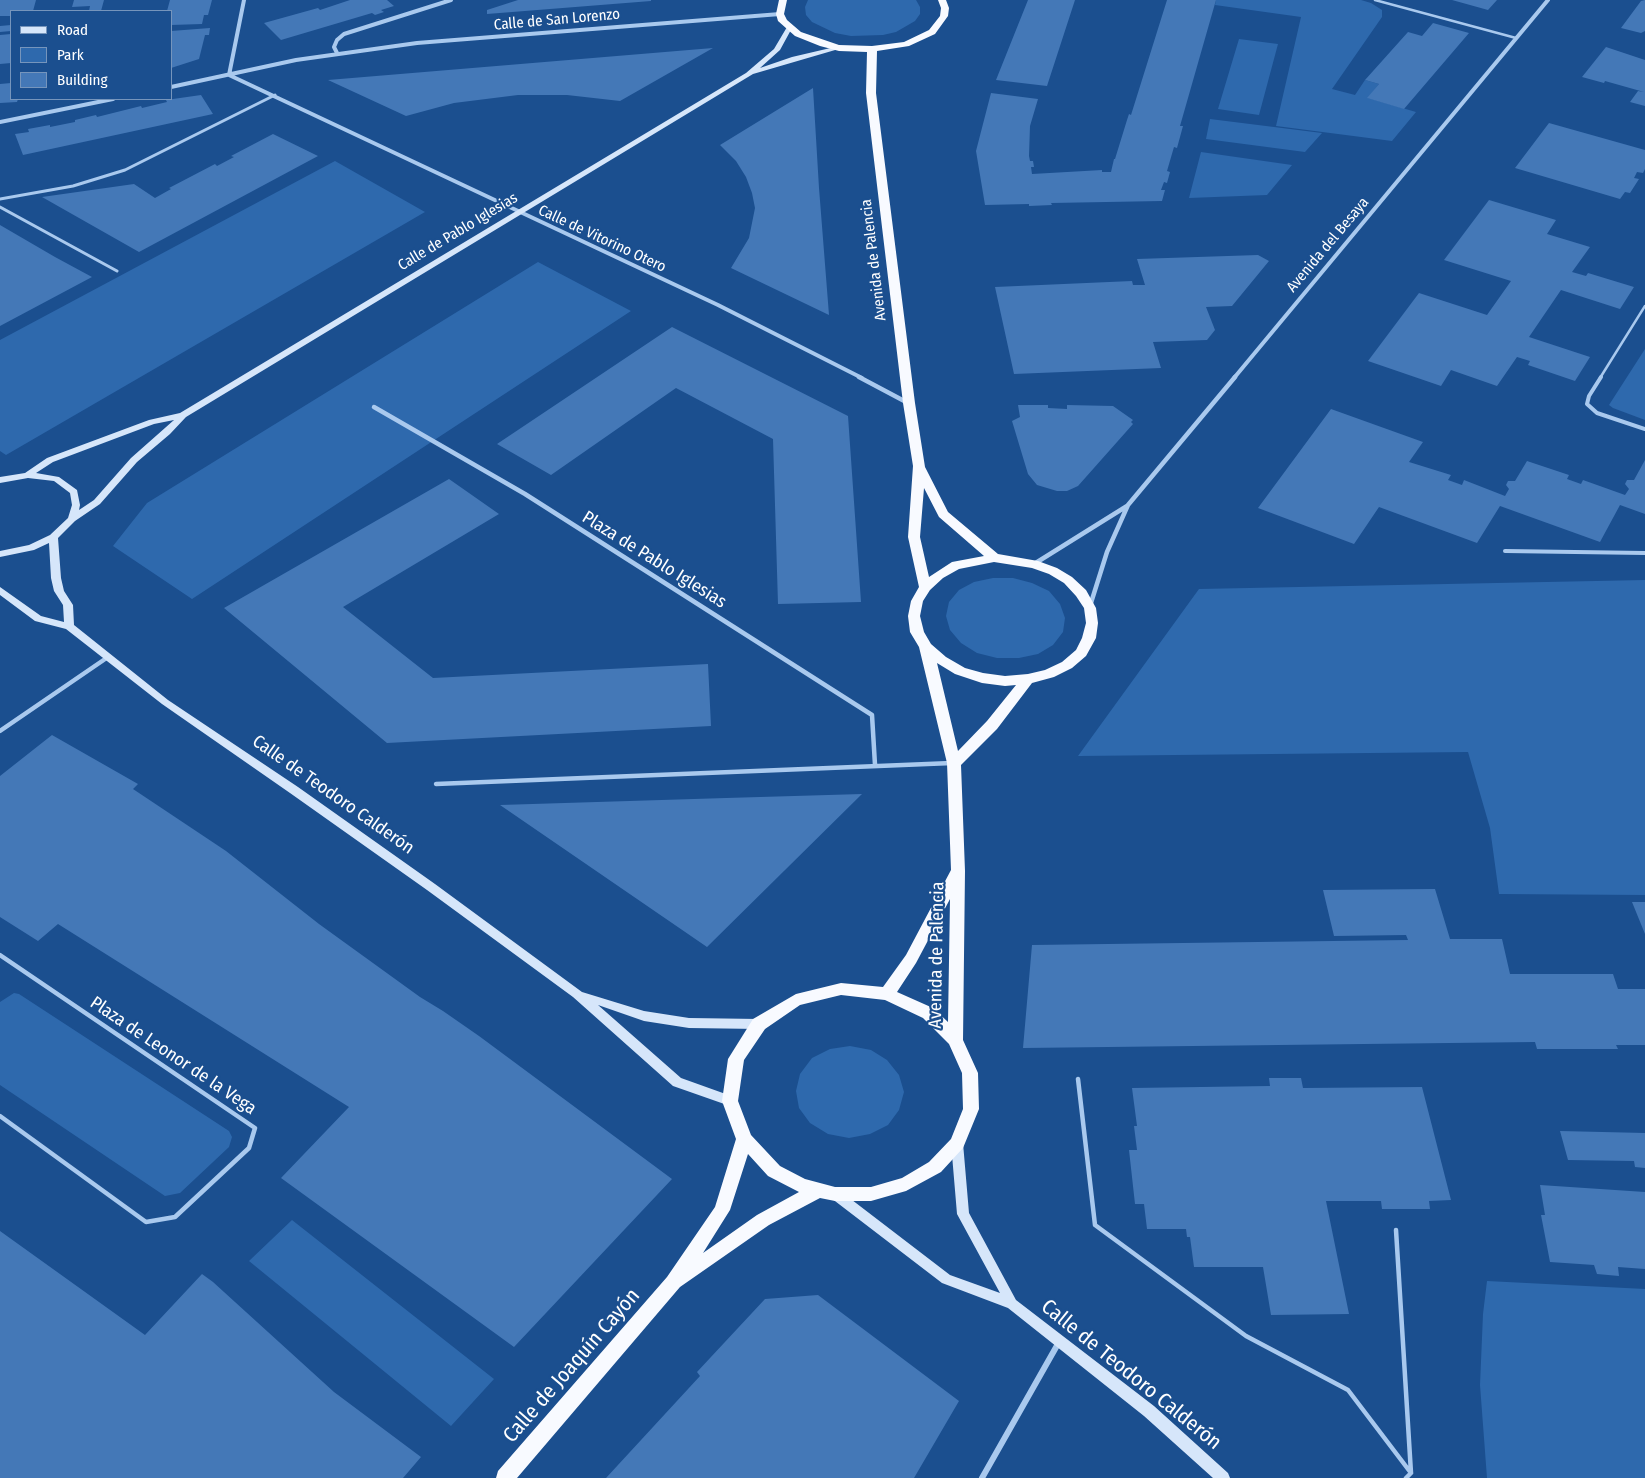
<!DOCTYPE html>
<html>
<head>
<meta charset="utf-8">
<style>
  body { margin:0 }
  #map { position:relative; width:1645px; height:1478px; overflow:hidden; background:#1b4f8f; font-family:"Fira Sans Condensed",sans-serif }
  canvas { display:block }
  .legend { position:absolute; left:10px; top:10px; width:162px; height:90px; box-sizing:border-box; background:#1b4f8f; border:1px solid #7695bc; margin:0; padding:6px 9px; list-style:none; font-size:15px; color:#fff }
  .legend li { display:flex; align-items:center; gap:10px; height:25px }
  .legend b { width:25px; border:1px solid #7695bc }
</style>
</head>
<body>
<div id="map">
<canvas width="1645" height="1478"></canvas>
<ul class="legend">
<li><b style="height:6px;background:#d6e6fa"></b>Road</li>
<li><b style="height:14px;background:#2e69ad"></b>Park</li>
<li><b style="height:14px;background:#4478b7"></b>Building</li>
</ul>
</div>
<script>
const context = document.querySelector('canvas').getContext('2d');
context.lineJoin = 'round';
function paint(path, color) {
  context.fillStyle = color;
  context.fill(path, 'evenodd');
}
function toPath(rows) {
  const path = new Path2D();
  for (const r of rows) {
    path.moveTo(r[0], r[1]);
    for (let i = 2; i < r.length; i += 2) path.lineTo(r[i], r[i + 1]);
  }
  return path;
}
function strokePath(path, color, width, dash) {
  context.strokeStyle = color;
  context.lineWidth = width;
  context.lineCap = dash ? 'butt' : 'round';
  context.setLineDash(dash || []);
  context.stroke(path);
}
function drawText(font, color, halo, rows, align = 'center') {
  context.font = font + ' "Fira Sans Condensed",sans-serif';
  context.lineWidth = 4.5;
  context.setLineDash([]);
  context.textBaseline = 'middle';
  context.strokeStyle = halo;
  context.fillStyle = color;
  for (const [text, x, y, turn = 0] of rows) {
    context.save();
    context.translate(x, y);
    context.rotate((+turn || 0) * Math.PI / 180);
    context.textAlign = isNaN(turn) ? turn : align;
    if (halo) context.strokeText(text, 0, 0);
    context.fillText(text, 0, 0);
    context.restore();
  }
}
paint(toPath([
  [808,0,916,0,920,7,920,14,915,21,896,32,883,35,851,36,835,33,812,22,806,15,805,7],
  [1216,0,1361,0,1371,3,1382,10,1382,17,1332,89,1355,95,1365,80,1379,84,1368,98,1416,112,1392,141,1276,126,1301,17,1215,5],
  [1239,39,1278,44,1259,115,1218,109],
  [1210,119,1322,133,1305,152,1206,139],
  [1201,152,1292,165,1267,195,1189,198],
  [335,161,425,212,6,455,0,451,0,340],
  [538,262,631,311,192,599,113,546,147,503],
  [1645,349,1645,420,1613,408,1609,405],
  [993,578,1013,578,1032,583,1049,591,1060,604,1065,618,1063,632,1053,645,1038,654,1019,658,997,658,977,653,961,643,950,630,946,616,949,602,959,590,974,582],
  [1645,580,1645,895,1499,894,1490,828,1468,752,1078,756,1199,589],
  [14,993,19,994,229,1131,232,1137,229,1147,180,1193,165,1196,0,1085,0,1002],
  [850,1046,871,1050,887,1060,899,1075,904,1092,899,1110,888,1125,870,1134,849,1138,828,1134,810,1123,799,1108,796,1091,800,1074,812,1058,830,1049],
  [292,1220,494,1379,451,1426,249,1261],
  [1487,1281,1645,1289,1645,1478,1487,1478,1480,1385,1483,1314]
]), '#2e69ad');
paint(toPath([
  [0,0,36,0,33,11,11,11,11,16,0,16],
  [74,0,104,0,101,11,89,11,90,6,72,7],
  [170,0,212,0,208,15,204,15,202,24,171,25,171,11,167,11],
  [350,0,387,0,394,6,381,10,384,12,375,15,372,13,281,40,264,23,318,8,320,10],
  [518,0,651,0,651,1,487,14,487,10],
  [1028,0,1075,0,1047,86,996,80],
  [1167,0,1216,0,1180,126,1183,126,1177,148,1174,147,1167,171,1170,172,1167,183,1164,182,1161,190,1165,190,1162,201,1051,203,1052,205,1029,206,1029,204,985,205,976,151,991,93,1038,99,1030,126,1029,156,1030,161,1033,161,1034,167,1031,167,1032,174,1102,170,1102,172,1111,172,1114,159,1115,159,1127,120,1129,114,1131,115],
  [1452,0,1497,0,1488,10],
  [1645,0,1645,31,1641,33,1621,28,1641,1],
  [1433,23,1469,33,1404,109,1367,98,1379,84,1365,80,1408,32,1422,36],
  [11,25,11,31,0,32,0,26],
  [210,28,209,35,205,35,199,59,171,68,171,31],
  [11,34,11,63,0,64,0,35],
  [1606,47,1645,60,1645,106,1630,102,1638,91,1644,92,1605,81,1604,83,1582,77],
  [713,48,620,101,567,95,518,95,454,103,406,116,328,80],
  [11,83,11,99,18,99,17,102,0,103,0,84],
  [813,88,819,188,829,315,731,268,749,238,755,208,752,193,746,177,736,161,720,145],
  [201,95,213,114,23,155,15,134,29,132,28,129,50,125,50,127,75,122,75,120,96,115,97,117,141,106,142,108,167,102,166,100],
  [1549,123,1645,150,1645,169,1643,173,1637,172,1634,178,1639,179,1630,193,1625,192,1620,199,1515,168],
  [273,134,318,156,139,252,42,197,134,184,155,198,171,189,169,188,215,164,217,166,234,157,231,156],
  [1489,200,1556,220,1547,234,1590,247,1572,272,1586,276,1588,273,1634,287,1620,309,1561,290,1529,337,1590,357,1575,381,1528,365,1530,361,1517,357,1497,386,1451,370,1441,386,1368,361,1419,293,1487,315,1511,281,1444,260],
  [0,225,55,257,92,277,0,326],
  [1258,255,1269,261,1232,306,1206,307,1215,330,1207,340,1153,342,1161,368,1014,374,995,287,1132,281,1133,285,1145,285,1137,259],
  [672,327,848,416,861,602,778,604,773,439,676,388,551,475,497,444],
  [1018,405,1048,405,1048,408,1067,409,1067,405,1113,406,1133,420,1131,422,1133,424,1078,486,1067,491,1057,491,1037,485,1028,474,1012,421,1020,417],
  [1331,409,1423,442,1409,462,1451,475,1448,480,1462,485,1464,480,1505,496,1509,489,1506,485,1508,481,1515,481,1527,461,1569,475,1567,479,1581,484,1583,480,1625,495,1629,489,1625,484,1627,480,1634,480,1645,460,1645,514,1620,505,1600,542,1500,506,1477,543,1379,507,1354,544,1258,508],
  [449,479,499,514,343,607,433,678,708,664,711,726,387,743,224,608],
  [52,735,138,784,133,789,226,851,319,924,420,997,443,1011,479,1036,672,1179,514,1347,281,1178,349,1107,58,924,38,941,0,917,0,776],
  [862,794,707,947,500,805,726,798],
  [1435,889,1450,939,1502,939,1510,974,1613,974,1618,989,1645,989,1645,1045,1616,1045,1618,1049,1537,1049,1535,1042,1023,1048,1032,945,1408,940,1406,935,1334,936,1323,890],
  [1632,902,1645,902,1645,934],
  [1269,1078,1301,1078,1303,1088,1422,1087,1451,1200,1429,1201,1430,1209,1382,1209,1381,1201,1326,1201,1349,1314,1271,1315,1263,1267,1194,1267,1190,1237,1187,1237,1186,1229,1147,1229,1144,1204,1135,1204,1129,1150,1137,1150,1134,1126,1137,1126,1132,1088,1270,1086],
  [1560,1131,1645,1133,1645,1168,1635,1167,1634,1161,1568,1160],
  [1540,1185,1645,1192,1645,1269,1618,1267,1619,1276,1597,1274,1594,1265,1550,1262,1541,1215,1545,1215],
  [0,1231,145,1335,202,1274,213,1282,334,1392,421,1457,403,1478,0,1478],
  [818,1295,959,1401,914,1478,606,1478,700,1376,697,1372,765,1299]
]), '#4478b7');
strokePath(toPath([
  [1375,0,1516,38],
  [1600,378,1645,306]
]), '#a9c9ee', 2.5);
strokePath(toPath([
  [1601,377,1589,396,1587,404,1597,413,1645,429],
  [1505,551,1645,553]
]), '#a9c9ee', 4);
strokePath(toPath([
  [0,955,255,1128,249,1148,175,1217,146,1222,0,1116],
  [1078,1079,1095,1225,1246,1336,1348,1390,1411,1473],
  [1396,1230,1411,1473,1406,1478]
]), '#a9c9ee', 4.5);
strokePath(toPath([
  [0,199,73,186,125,170,275,95],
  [0,207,117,271]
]), '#a9c9ee', 3);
strokePath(toPath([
  [374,407,525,494,872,715,875,765],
  [436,784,952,763]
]), '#a9c9ee', 4.5);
strokePath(toPath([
  [244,0,229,75,718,305,862,378],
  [337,53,334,47,337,40,344,34,451,0],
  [171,87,296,60,417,43,780,14],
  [0,122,113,99],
  [1234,378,1548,0]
]), '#a9c9ee', 4);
strokePath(toPath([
  [859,377,908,403],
  [1034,564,1127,506],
  [1090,606,1107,552,1128,505,1235,377],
  [0,731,108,657]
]), '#a9c9ee', 4.5);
strokePath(toPath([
  [982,1478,1059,1342]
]), '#a9c9ee', 6);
paint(toPath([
  [787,27,792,28,780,50,760,68,792,57,839,46,842,48,753,74,186,417,170,434,137,462,100,504,75,521,58,538,61,578,64,591,73,605,74,625,168,700,298,787,435,884,582,992,644,1011,689,1018,759,1019,763,1021,765,1024,763,1027,759,1029,689,1028,644,1021,598,1005,681,1078,734,1097,736,1101,734,1105,730,1106,673,1086,573,997,427,890,290,793,162,704,66,629,35,621,0,595,0,587,41,616,64,622,63,605,54,591,51,578,49,543,34,550,0,557,0,551,29,545,50,535,68,518,72,505,70,493,54,481,28,478,0,483,0,477,25,473,47,458,149,420,180,413,746,73,774,49,787,27],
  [174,420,131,458,94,500,79,510,80,505,77,490,59,477,36,473,53,462,154,424,174,420],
  [957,1138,961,1139,963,1143,969,1213,1016,1300,1154,1406,1228,1473,1230,1478,1213,1478,1144,1416,1008,1308,942,1283,831,1198,829,1194,831,1190,835,1189,839,1190,950,1275,1000,1293,957,1214,951,1143,953,1139,957,1138]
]), '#d6e6fa');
paint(toPath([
  [779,0,787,0,784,14,787,20,801,32,839,45,872,46,904,42,929,30,940,16,941,8,938,0,946,0,949,8,948,16,935,34,909,46,877,51,876,93,915,403,925,467,948,512,998,554,1038,561,1057,568,1072,577,1086,590,1096,608,1098,623,1096,638,1086,656,1072,668,1054,677,1032,683,997,729,961,765,965,871,963,1040,978,1073,979,1109,963,1148,941,1172,906,1191,871,1201,835,1201,820,1198,769,1225,680,1287,517,1478,496,1478,498,1471,667,1277,715,1207,736,1139,722,1101,728,1059,753,1019,796,994,841,983,883,987,906,955,951,870,947,763,919,647,910,632,908,616,911,601,919,587,908,537,913,466,903,403,866,93,867,52,839,51,820,46,795,36,778,21,776,14,779,0],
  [924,488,939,517,984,556,952,562,929,577,920,537,924,488],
  [994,562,1032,568,1049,574,1064,583,1076,596,1084,608,1086,623,1082,638,1076,650,1062,662,1045,670,1028,674,1005,676,983,673,965,668,946,657,931,644,924,632,920,616,923,601,930,590,943,578,959,569,994,562],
  [937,663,955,674,982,683,1005,686,1016,685,987,721,958,751,937,663],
  [950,899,948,1022,933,1008,897,992,916,963,950,899],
  [841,995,885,1000,923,1018,949,1044,962,1073,963,1109,951,1139,929,1162,902,1178,871,1187,835,1187,805,1179,780,1166,751,1135,738,1101,744,1060,765,1029,800,1005,841,995],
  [748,1154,768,1176,799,1192,757,1215,703,1253,730,1210,748,1154]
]), '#f8faff');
drawText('15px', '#fff', '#1b4f8f', [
  ["Calle de San Lorenzo",557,20,-5],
  ["Calle de Pablo Iglesias",458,232,-31],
  ["Calle de Vitorino Otero",602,239,25],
  ["Avenida del Besaya",1328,245,-50],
  ["Avenida de Palencia",874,260,-97]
]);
drawText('18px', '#fff', '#1b4f8f', [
  ["Plaza de Pablo Iglesias",654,560,32],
  ["Calle de Teodoro Calderón",333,795,35],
  ["Avenida de Palencia",937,955,-89],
  ["Plaza de Leonor de la Vega",173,1056,34]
]);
drawText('21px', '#fff', '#1b4f8f', [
  ["Calle de Joaquín Cayón",572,1366,-49],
  ["Calle de Teodoro Calderón",1131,1375,39]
]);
</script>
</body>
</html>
